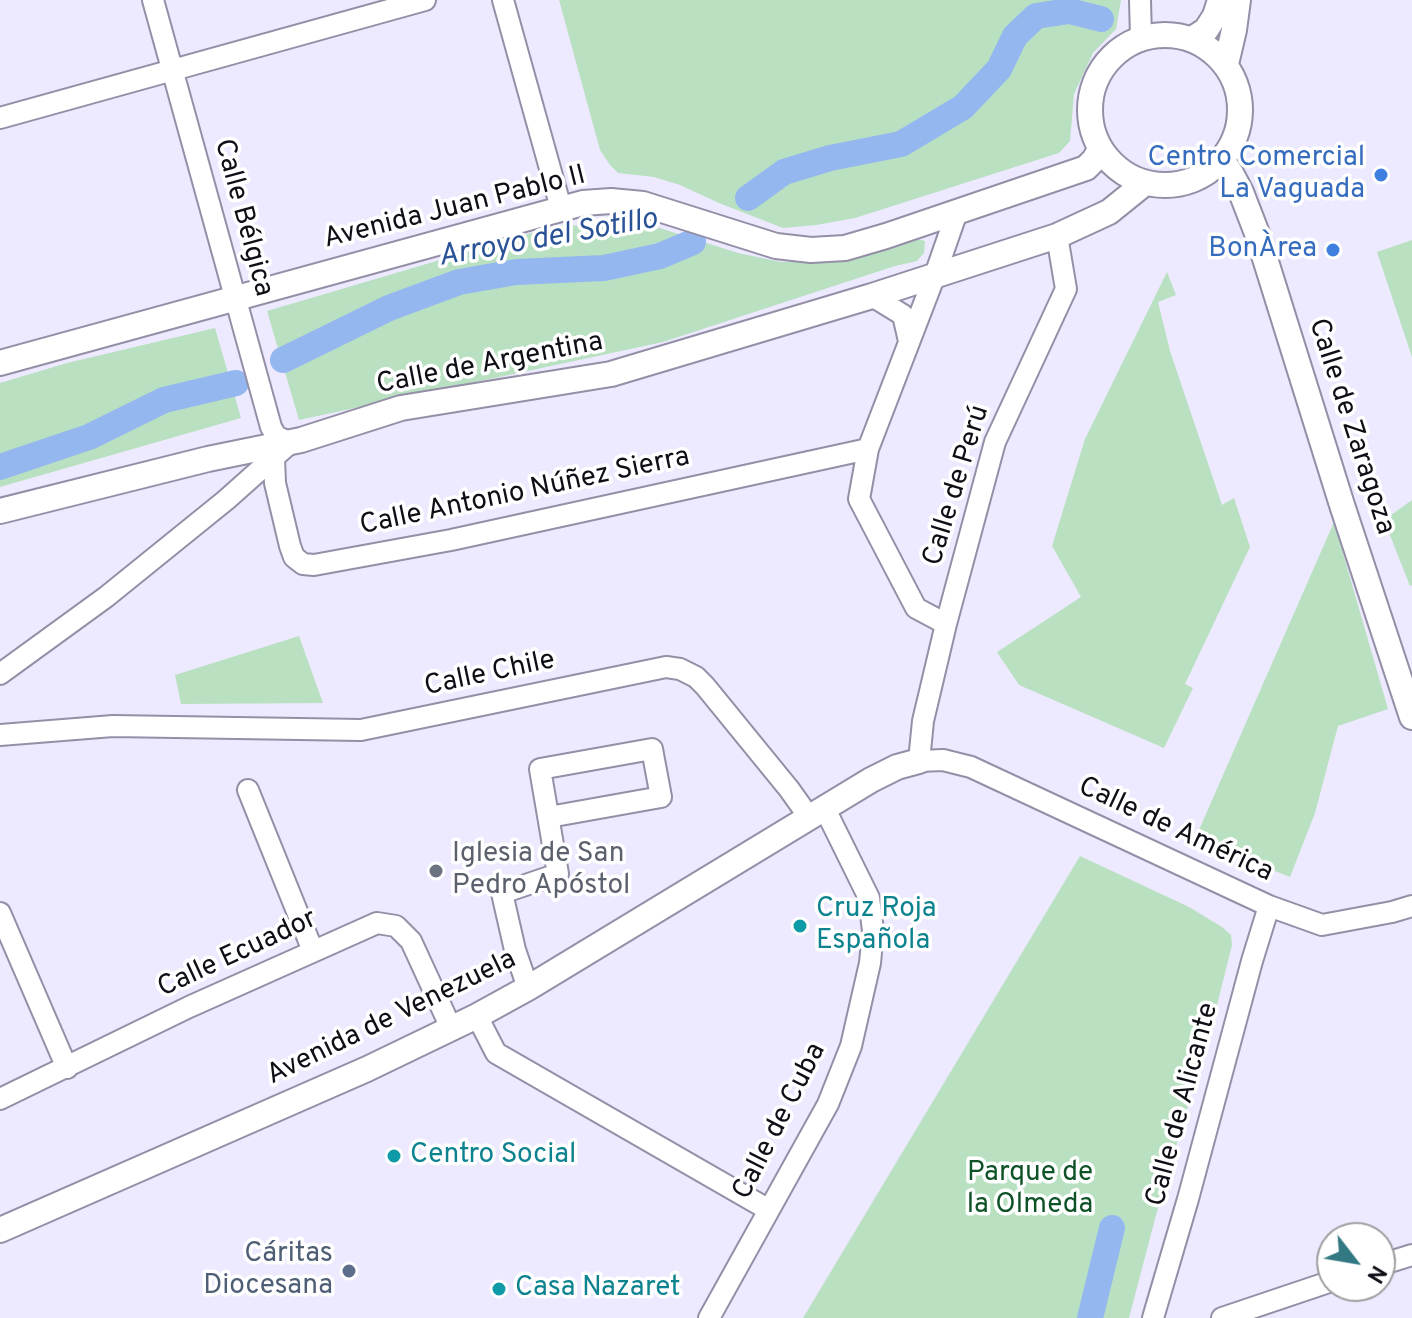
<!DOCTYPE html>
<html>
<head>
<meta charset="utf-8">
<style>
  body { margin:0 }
  #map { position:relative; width:1412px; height:1318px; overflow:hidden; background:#ede9fe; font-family:Overpass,sans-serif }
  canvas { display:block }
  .north { position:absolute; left:1316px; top:1222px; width:80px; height:80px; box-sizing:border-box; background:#fff; border:2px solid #9f9fa2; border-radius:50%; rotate:121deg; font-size:22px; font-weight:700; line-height:32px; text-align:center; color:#0f0e16 }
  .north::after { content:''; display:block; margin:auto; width:28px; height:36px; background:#327984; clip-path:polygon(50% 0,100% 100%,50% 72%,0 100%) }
</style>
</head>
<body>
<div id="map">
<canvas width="1412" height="1318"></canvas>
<div class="north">N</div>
</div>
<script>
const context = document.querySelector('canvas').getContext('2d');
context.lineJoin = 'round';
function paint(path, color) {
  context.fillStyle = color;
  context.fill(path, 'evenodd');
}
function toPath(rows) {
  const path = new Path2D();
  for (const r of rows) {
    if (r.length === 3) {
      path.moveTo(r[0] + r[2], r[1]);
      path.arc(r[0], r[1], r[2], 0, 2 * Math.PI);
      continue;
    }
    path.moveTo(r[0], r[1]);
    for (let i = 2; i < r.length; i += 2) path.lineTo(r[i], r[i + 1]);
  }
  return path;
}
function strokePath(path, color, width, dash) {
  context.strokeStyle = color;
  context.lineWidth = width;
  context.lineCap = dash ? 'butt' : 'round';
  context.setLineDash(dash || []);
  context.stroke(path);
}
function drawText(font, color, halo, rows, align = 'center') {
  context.font = font + ' Overpass,sans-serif';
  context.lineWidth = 7;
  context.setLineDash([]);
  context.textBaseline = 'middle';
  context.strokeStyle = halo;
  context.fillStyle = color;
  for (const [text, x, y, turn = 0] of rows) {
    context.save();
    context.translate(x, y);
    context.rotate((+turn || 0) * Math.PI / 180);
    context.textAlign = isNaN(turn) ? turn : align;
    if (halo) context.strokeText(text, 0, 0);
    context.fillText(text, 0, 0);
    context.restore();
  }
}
paint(toPath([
  [559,0,1121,0,1116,29,1093,53,1074,94,1070,141,1059,153,855,218,816,225,783,228,719,203,680,185,654,177,618,173,610,165,600,150],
  [644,223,738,253,781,262,850,261,917,239,925,241,924,253,917,261,895,266,663,342,299,420,267,311,555,226],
  [1412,240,1412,357,1377,252],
  [1167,272,1176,295,1158,302,1170,351,1222,505,1234,498,1250,547,1185,684,1193,688,1164,748,1019,685,997,652,1081,597,1052,546,1085,439],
  [215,328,241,418,0,487,0,383,67,363],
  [1412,500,1412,585,1410,586,1384,520],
  [1334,522,1388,709,1338,726,1315,813,1290,877,1195,839],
  [299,636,323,703,181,704,175,675],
  [1080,856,1189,907,1222,927,1231,935,1232,945,1217,1005,1155,1219,1129,1318,803,1318]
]), '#b9e1c1');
strokePath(toPath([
  [748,198,784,172,830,158,901,144,963,107,999,69,1015,36,1036,16,1069,11,1101,19],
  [283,360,389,308,459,282,516,272,604,268,660,256,693,242],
  [0,467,89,437,164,400,236,383],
  [1090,1318,1112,1228]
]), '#94b7f0', 26);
const minor = toPath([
  [503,0,561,208],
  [1140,0,1141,38],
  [0,118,425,0],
  [1057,236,1066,289,995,442,946,624,923,721,919,761,943,760,971,767,1269,906,1322,925,1392,912,1412,906],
  [872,296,903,315,909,341],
  [274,458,275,483,290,546,294,557,303,564,314,565,451,540,868,449],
  [946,624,916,608,859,499,868,449,935,275,957,212],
  [0,674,106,597,226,500,290,443,276,436,271,427,153,0],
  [0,735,113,726,361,730,666,667,680,669,696,677,705,686,789,789,809,817],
  [248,790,313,951],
  [0,913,67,1068],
  [528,988,515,950,502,893,558,874,540,769,652,749,661,797,549,817],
  [477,1016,496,1053,769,1210],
  [0,1099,189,1007,377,923,396,926,411,941,451,1028],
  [1380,1265,1412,1255],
  [709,1318,828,1104,851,1046,870,963,873,931,869,898,824,807],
  [1153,1318,1188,1199,1252,961,1269,906],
  [1222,1318,1332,1281]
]);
const tertiary = toPath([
  [1165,110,75],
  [1192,39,1206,30,1215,16,1220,0],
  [1226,64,1234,30,1238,0],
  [1222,160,1232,175,1241,192,1258,236,1342,505,1412,717],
  [0,363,583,203,611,201,643,204,776,246,811,250,845,248,886,236,1086,168,1094,160,1100,150],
  [0,511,208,459,301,440,401,408,611,374,872,296,1057,236,1109,212,1145,183],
  [0,1230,367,1069,477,1016,528,988,871,780,897,767,919,761]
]);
strokePath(minor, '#948fa7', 24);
strokePath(tertiary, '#948fa7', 28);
strokePath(minor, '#fff', 20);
strokePath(tertiary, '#fff', 24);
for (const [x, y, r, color] of [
  [1381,175,8,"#3f7fe0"],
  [1333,250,8,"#3f7fe0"],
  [436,871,8,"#6b7280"],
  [800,926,8,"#0f9aa8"],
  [394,1156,8,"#0f9aa8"],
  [349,1271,8,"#5c6f8a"],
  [499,1289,8,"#0f9aa8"]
]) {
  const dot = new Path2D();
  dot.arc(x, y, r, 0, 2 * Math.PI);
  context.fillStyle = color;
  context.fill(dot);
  strokePath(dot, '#fff', 3);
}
drawText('28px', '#366cbe', '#fff', [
  ["Centro Comercial",1365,159],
  ["La Vaguada",1365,191],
  ["BonÀrea",1317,250]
], 'right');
drawText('28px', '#0f0e16', '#fff', [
  ["Avenida Juan Pablo II",455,209,-14],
  ["Calle Bélgica",242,218,75],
  ["Calle de Argentina",490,365,-11],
  ["Calle de Zaragoza",1350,427,72],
  ["Calle de Perú",958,486,-73],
  ["Calle Antonio Núñez Sierra",525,493,-12],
  ["Calle Chile",490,675,-12],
  ["Calle de América",1175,831,25],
  ["Calle Ecuador",238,955,-25],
  ["Avenida de Venezuela",392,1019,-26],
  ["Calle de Alicante",1184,1105,-75],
  ["Calle de Cuba",781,1122,-63]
]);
drawText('28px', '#5b616d', '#fff', [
  ["Iglesia de San",452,855],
  ["Pedro Apóstol",452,887]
], 'left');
drawText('28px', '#0d838f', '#fff', [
  ["Cruz Roja",816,910],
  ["Española",816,942],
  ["Centro Social",410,1156],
  ["Casa Nazaret",515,1289]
], 'left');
drawText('28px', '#0e5227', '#fff', [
  ["Parque de",1030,1174],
  ["la Olmeda",1030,1206]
]);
drawText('28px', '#4e5e75', '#fff', [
  ["Cáritas",333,1255],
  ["Diocesana",333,1287]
], 'right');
drawText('italic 30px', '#2a5296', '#fff', [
  ["Arroyo del Sotillo",548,240,-10]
]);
</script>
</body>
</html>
